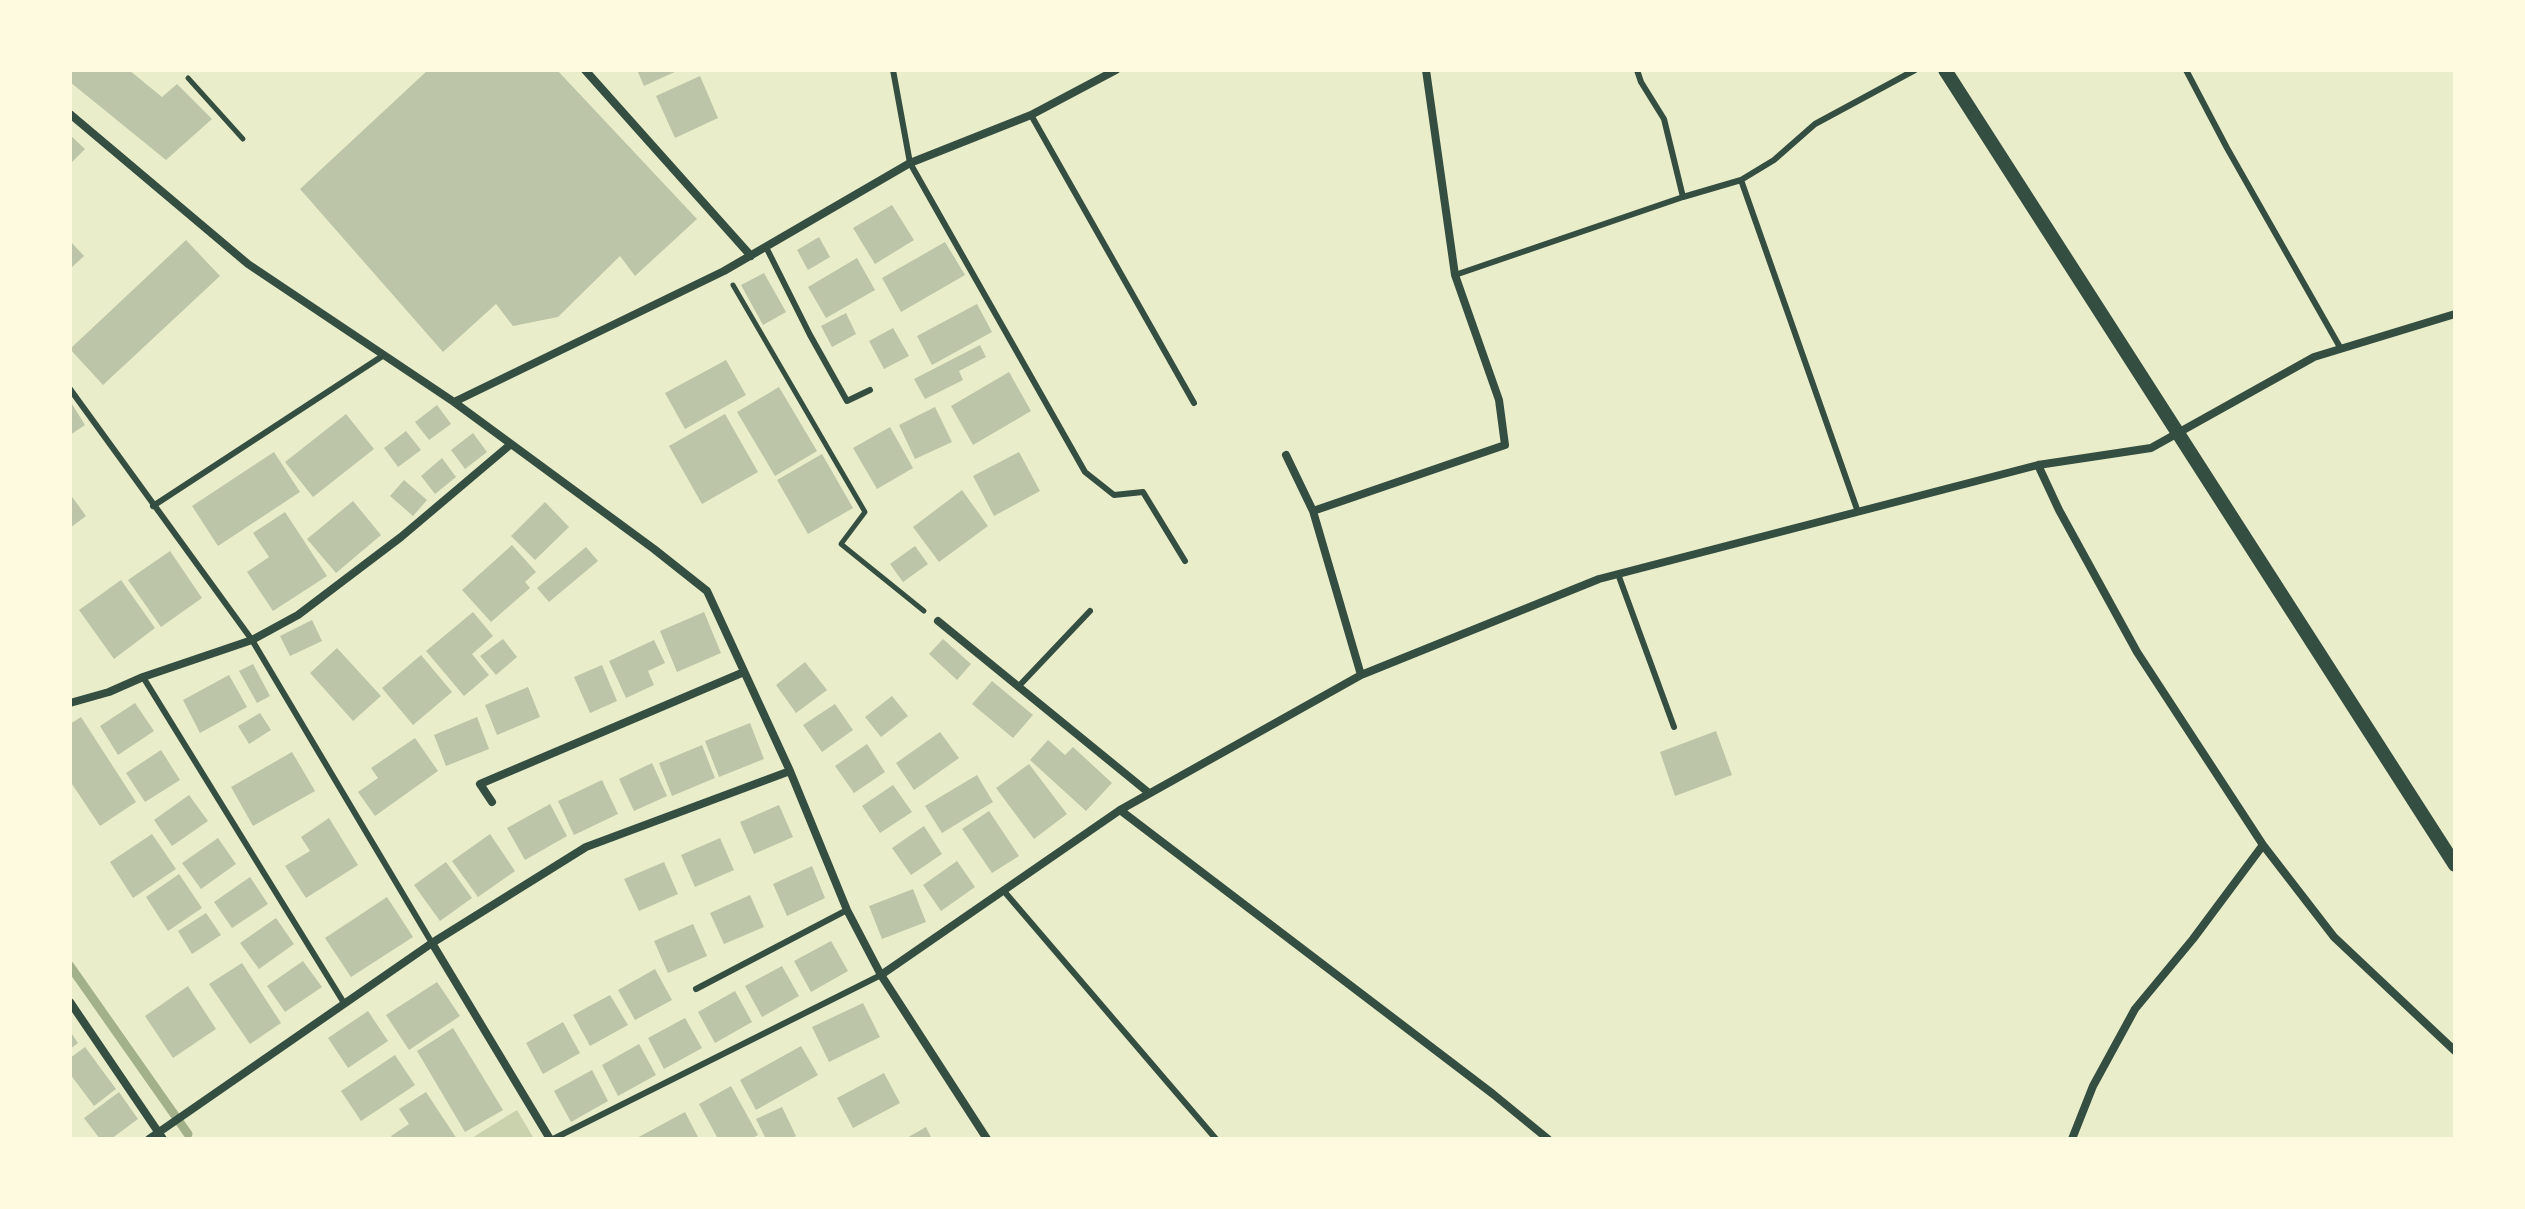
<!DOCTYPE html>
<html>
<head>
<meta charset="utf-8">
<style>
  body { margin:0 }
  #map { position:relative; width:2525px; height:1209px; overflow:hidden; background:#e9edc9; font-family:Karla,sans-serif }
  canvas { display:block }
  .frame { position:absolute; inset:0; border:72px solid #fefae0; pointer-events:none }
</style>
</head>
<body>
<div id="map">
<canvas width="2525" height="1209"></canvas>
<div class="frame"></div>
</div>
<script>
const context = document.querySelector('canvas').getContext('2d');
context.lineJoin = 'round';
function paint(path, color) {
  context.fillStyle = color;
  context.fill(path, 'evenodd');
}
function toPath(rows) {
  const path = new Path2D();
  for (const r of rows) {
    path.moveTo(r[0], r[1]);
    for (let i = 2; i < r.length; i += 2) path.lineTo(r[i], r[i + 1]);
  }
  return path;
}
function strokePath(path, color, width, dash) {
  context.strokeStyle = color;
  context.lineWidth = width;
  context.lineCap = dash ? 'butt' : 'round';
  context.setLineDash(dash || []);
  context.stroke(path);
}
paint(toPath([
  [517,1110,534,1139,470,1139]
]), '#cad2ad');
strokePath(toPath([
  [70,966,188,1134]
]), '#a3b18a', 9);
paint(toPath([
  [70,70,129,70,162,97,177,84,212,119,166,160,70,82],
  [428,70,557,70,697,219,635,276,620,256,558,317,513,326,496,304,443,352,300,189],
  [637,70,679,70,644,86],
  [700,76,718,118,675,138,656,96],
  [70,135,85,149,70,164],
  [892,205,914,240,875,264,853,228],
  [819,237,830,257,808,270,797,250],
  [186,240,220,276,103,385,70,349],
  [70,241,84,256,70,269],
  [945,242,965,275,901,312,882,278],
  [857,258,875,290,826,318,808,287],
  [764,273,786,312,763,325,741,285],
  [977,304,992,332,932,365,917,336],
  [846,313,856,334,832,347,821,326],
  [893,328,909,356,884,369,869,341],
  [980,345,986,357,959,371,963,380,925,399,914,379],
  [726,360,746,395,685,429,665,393],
  [1009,372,1031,411,973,445,951,406],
  [779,387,817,451,775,476,737,412],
  [70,401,85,425,70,435],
  [437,405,451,424,429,440,415,422],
  [935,407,952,442,915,459,899,425],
  [346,414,374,449,313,497,285,462],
  [725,414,758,472,702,504,669,446],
  [890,427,913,468,877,489,853,448],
  [406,431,421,450,398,467,384,448],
  [473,433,487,452,465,469,451,450],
  [274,452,300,492,218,546,192,506],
  [1019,452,1040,491,994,516,973,476],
  [822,454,853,508,808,534,777,480],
  [442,458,456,477,435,494,421,476],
  [404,480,427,500,413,516,390,496],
  [962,490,988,526,939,562,913,527],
  [70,494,86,516,70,528],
  [353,501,381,535,336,573,307,539],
  [545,502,569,527,535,560,511,536],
  [285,512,327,576,273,611,247,572,269,557,253,533],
  [512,545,536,572,525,582,530,588,491,622,462,590],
  [915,546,928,564,903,582,890,564],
  [586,547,598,561,549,602,537,588],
  [170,551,202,598,161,627,128,580],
  [121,580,155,628,114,659,79,610],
  [473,612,493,636,472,654,489,675,464,696,426,651],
  [704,612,721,653,677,672,660,631],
  [312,620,322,641,290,656,280,636],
  [503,639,517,657,496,675,480,656],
  [943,639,971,664,957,680,929,654],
  [654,640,665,663,648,671,654,685,626,698,609,661],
  [337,648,381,696,353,721,310,673],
  [421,655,452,692,413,725,382,688],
  [805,662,827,690,796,713,776,685],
  [253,664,270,696,257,703,239,671],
  [602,665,617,701,590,713,574,677],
  [229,675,247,707,200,733,183,700],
  [992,681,1033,715,1013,738,972,704],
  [528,687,540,717,497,735,485,705],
  [892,696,908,716,881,737,865,717],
  [135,703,154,731,118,755,100,726],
  [835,704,853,730,822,752,803,725],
  [260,713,271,730,249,744,238,726],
  [81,717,136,802,100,826,70,781,70,724],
  [477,717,489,749,446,766,434,735],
  [750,723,764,759,719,777,705,741],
  [1716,731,1732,775,1675,796,1660,752],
  [940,732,959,758,914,790,896,763],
  [415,738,438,771,375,816,358,792,378,778,371,768],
  [1048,740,1065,755,1073,747,1112,783,1086,811,1030,760],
  [867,744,885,772,854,793,835,766],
  [702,745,715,778,672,796,659,763],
  [161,750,180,780,145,802,126,773],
  [292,752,315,791,253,826,231,787],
  [652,763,667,796,634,811,619,779],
  [1029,764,1067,814,1034,839,996,788],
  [977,775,993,802,942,833,925,806],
  [602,780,618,814,574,835,558,801],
  [893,785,912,812,880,833,862,806],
  [189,795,208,821,172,846,154,820],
  [550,804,567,836,525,860,507,828],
  [779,805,793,837,754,854,740,822],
  [989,811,1019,856,992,873,962,829],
  [329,818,358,865,306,898,285,866,310,851,301,837],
  [924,826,942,854,911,875,892,848],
  [152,834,176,869,133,898,110,862],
  [490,834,515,871,478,897,452,861],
  [218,838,236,864,201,889,182,863],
  [720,838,734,870,695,887,681,855],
  [957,861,975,887,941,911,923,885],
  [446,862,472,898,440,921,414,885],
  [664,862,678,894,639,911,624,879],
  [812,866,825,898,787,916,773,884],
  [179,874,202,908,168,931,146,897],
  [250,877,268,904,232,928,214,902],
  [913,889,926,922,882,939,869,906],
  [750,895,764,927,724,944,710,913],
  [387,897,413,937,351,977,325,938],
  [206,913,221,935,192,954,178,931],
  [276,918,294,944,259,969,240,943],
  [693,924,707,956,668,973,654,941],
  [831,941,848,971,811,992,794,961],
  [303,961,322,987,285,1012,267,986],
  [242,963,281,1023,250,1044,209,984],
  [782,966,799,996,762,1017,745,986],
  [655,969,672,1000,635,1020,618,990],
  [437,982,460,1016,409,1050,386,1015],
  [188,986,216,1029,173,1058,145,1016],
  [735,991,752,1022,715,1043,698,1012],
  [610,995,628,1025,590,1046,573,1015],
  [863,1003,880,1037,829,1062,812,1027],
  [368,1011,388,1041,348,1068,328,1038],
  [685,1018,702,1048,664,1069,648,1038],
  [563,1022,580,1053,543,1074,526,1043],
  [453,1028,503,1110,465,1132,417,1051],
  [70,1031,78,1043,70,1049],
  [639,1044,656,1075,618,1096,602,1065],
  [801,1046,818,1075,756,1110,740,1080],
  [85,1047,116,1089,94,1106,70,1074,70,1058],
  [395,1055,415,1085,361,1121,341,1091],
  [592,1070,608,1101,571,1122,554,1091],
  [884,1073,900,1103,853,1128,837,1098],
  [731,1086,758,1135,751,1139,718,1139,699,1104],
  [119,1092,138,1119,111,1139,100,1139,84,1118],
  [426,1092,457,1139,393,1139,391,1136,409,1124,399,1109],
  [782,1107,796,1136,791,1139,766,1139,756,1119],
  [685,1112,699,1139,635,1139],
  [926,1127,932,1139,905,1139]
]), '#bcc5a7');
strokePath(toPath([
  [188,78,243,139],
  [733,285,865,512,841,544,924,611]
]), '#344e41', 5);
strokePath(toPath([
  [893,70,910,163,1085,472,1114,495,1143,492,1185,561],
  [1637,70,1641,82,1664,119,1683,197],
  [2186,70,2227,148,2341,349],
  [1031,115,1194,403],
  [1741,180,1858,512],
  [766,247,810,335,847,401,870,390],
  [1455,275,1683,197,1741,180,1774,160,1815,124,1915,70],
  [70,389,252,640,432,943],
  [153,506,384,355],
  [1618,574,1674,727],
  [143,677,344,1003],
  [1018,687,1090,611],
  [1003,890,1216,1139],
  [696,989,847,910],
  [553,1139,881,975]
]), '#344e41', 6);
strokePath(toPath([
  [585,70,751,256],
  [70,114,248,264,454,402,654,549,707,591,790,771,847,910,881,975,1120,810,1361,675,1599,579,2038,465,2151,448,2314,357,2455,314],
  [454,402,724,271,910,163,1031,115,1116,70],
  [1286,455,1313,511],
  [2038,465,2059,510,2137,652,2263,845,2334,937,2455,1051],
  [938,621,1149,793],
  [1361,675,1313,511,1505,445,1499,400,1455,275,1426,70],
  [70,703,109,692,143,677,252,640,298,615,401,537,511,444],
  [492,802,480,784,744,672],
  [1120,810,1493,1094,1548,1139],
  [432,943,550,1139],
  [881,975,987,1139],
  [70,1002,163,1139],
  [149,1139,432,943,586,847,790,771],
  [2072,1139,2093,1086,2135,1009,2193,939,2263,845]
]), '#344e41', 8);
strokePath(toPath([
  [1945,70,2455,865]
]), '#344e41', 14);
</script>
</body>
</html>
